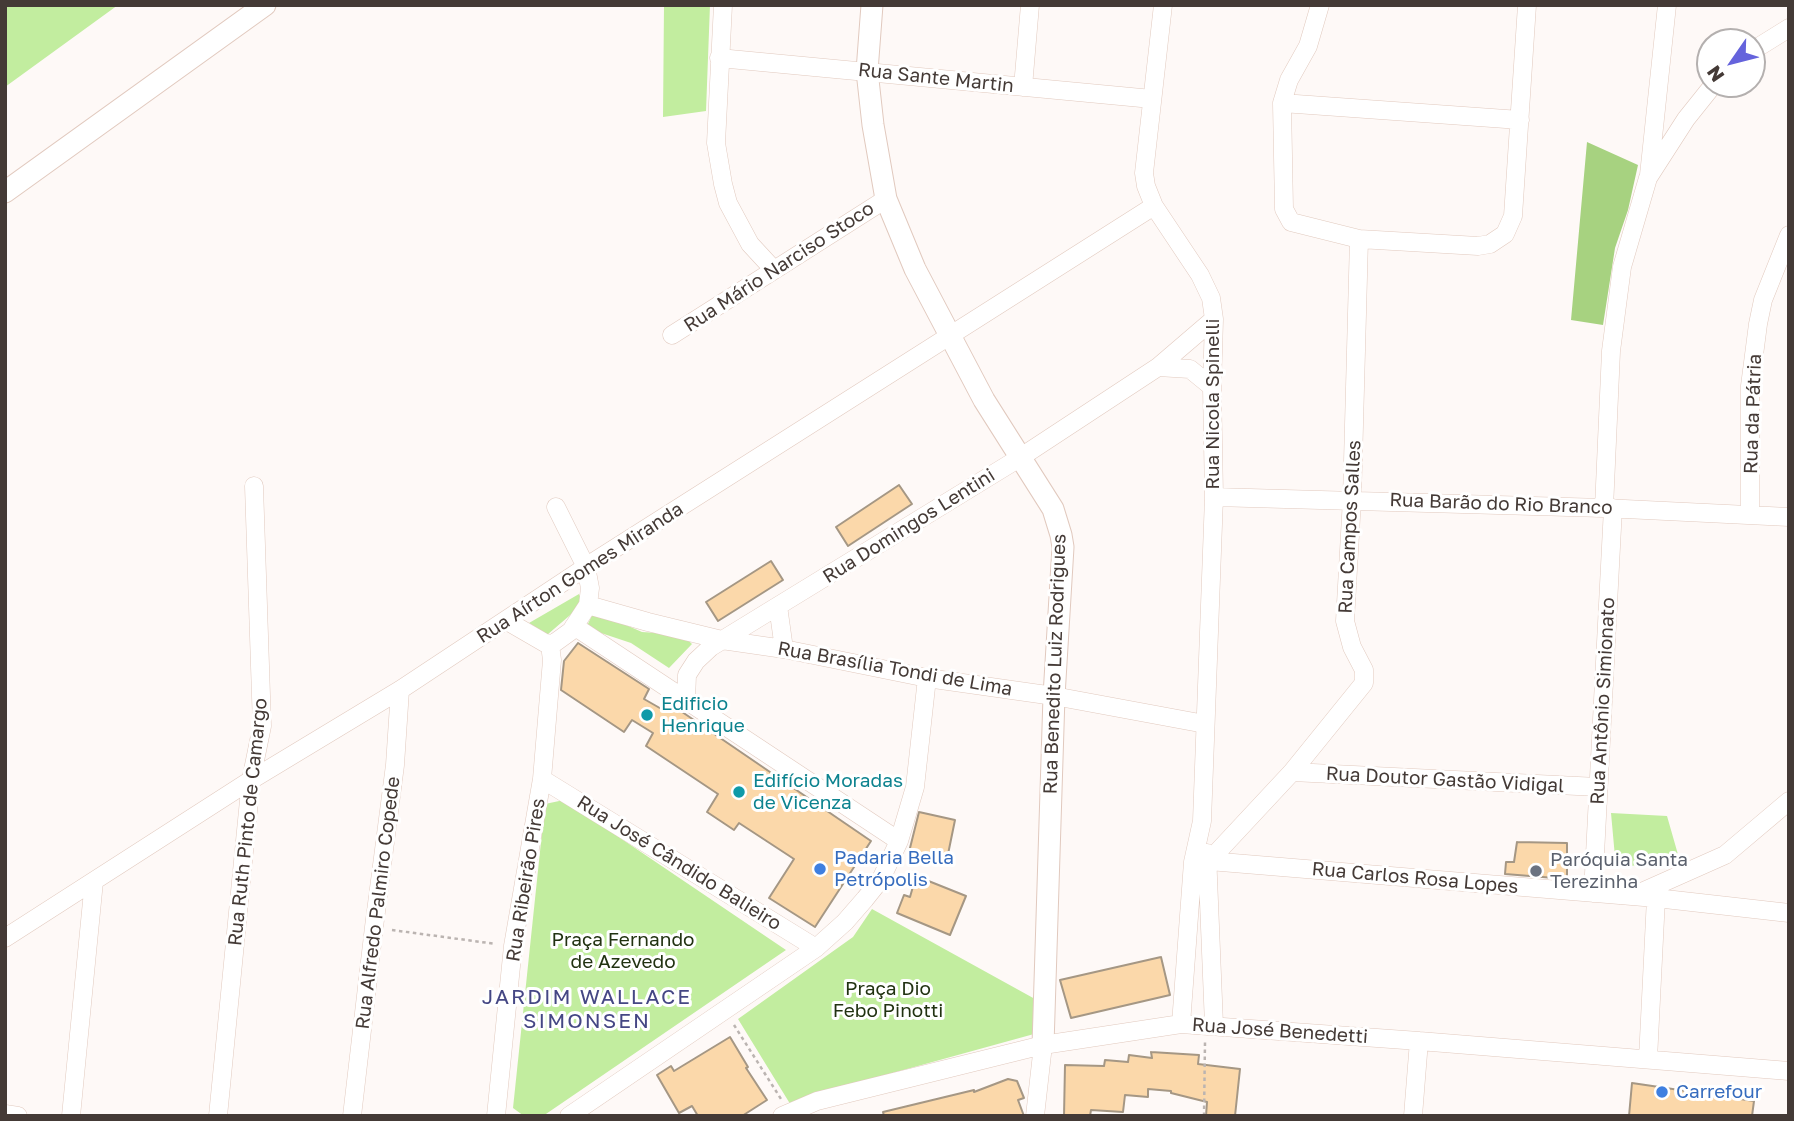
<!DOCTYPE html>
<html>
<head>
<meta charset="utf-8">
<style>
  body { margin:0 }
  #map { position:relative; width:1794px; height:1121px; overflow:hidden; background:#fef9f7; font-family:"Golos Text",sans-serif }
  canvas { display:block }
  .frame { position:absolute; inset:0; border:7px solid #443a36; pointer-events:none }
  .north { position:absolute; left:1696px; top:28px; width:70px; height:70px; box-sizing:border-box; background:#fff; border:2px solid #b4b0af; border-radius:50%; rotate:235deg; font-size:19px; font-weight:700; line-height:28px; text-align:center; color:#443a36 }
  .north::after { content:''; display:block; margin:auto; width:24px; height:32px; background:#6563dc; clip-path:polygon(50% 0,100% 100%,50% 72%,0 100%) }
</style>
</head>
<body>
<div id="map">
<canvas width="1794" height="1121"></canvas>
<div class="frame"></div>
<div class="north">N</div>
</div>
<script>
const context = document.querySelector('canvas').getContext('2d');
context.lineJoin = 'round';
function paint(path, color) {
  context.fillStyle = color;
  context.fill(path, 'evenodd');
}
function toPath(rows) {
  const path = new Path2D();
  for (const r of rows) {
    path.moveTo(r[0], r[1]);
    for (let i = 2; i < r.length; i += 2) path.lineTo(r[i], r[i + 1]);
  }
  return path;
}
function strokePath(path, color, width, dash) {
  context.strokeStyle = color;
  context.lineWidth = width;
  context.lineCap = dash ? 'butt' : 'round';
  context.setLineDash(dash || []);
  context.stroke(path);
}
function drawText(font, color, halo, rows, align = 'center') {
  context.font = font + ' "Golos Text",sans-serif';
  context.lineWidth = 6;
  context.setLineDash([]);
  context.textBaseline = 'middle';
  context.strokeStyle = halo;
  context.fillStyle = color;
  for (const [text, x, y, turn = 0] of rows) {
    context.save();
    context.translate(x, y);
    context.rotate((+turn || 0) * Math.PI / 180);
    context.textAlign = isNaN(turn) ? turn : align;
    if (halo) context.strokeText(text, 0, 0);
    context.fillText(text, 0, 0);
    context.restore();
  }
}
paint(toPath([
  [5,5,118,5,5,87],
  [664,5,710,5,706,111,663,117],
  [579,594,583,604,547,635,529,623],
  [594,611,642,632,672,634,685,637,692,644,669,668,631,643,586,628],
  [564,800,786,950,543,1116,524,1116,513,1108,545,804],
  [1611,813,1667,816,1679,858,1625,867,1615,857],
  [872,909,1035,999,1034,1034,820,1093,792,1107,738,1019,853,937]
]), '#c2ed9f');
paint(toPath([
  [1587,142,1638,165,1628,210,1615,248,1603,325,1571,320]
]), '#a7d280');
const building = toPath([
  [899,485,912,504,848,546,836,527,899,485],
  [771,561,783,580,718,621,706,602,771,561],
  [578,643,649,689,644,699,665,711,669,703,871,841,815,927,769,898,794,859,739,823,734,830,707,812,718,794,646,746,653,733,632,720,624,732,561,690,564,661,578,643],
  [919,812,955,820,946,864,908,856,919,812],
  [1517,842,1567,843,1567,879,1505,874,1506,862,1514,862,1517,842],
  [916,876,966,896,950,935,897,913,904,895,910,897,916,876],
  [1161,957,1170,995,1071,1018,1060,980,1161,957],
  [730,1037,748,1067,746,1068,767,1100,742,1116,698,1116,692,1106,679,1113,657,1075,671,1066,674,1071,730,1037],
  [1151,1052,1199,1055,1198,1064,1240,1069,1235,1116,1206,1116,1207,1102,1171,1093,1171,1091,1148,1089,1148,1097,1125,1095,1123,1112,1091,1110,1090,1116,1064,1116,1065,1065,1104,1066,1105,1060,1128,1062,1129,1055,1152,1058,1151,1052],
  [1008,1079,1017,1081,1024,1098,1018,1100,1024,1116,884,1116,883,1112,974,1090,974,1092,1008,1079],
  [1632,1083,1754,1101,1752,1116,1629,1116,1632,1083]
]);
paint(building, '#fbd8aa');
strokePath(building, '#a59784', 2);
const minor = toPath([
  [723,5,716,143,723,184,728,203,750,244,774,270],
  [1163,5,1144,173,1146,186,1154,206,1200,275,1211,298,1214,319,1212,387,1214,497,1202,821,1193,862,1181,1024],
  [1320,5,1308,46,1289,80,1282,103,1284,209,1291,222,1359,239,1478,246,1490,244,1505,234,1513,216,1527,5],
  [1752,51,1789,28],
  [719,58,1152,99],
  [1023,87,1030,5],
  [1282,103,1520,120],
  [1649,175,1667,5],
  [672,335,886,199],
  [1158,367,1190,369,1212,387],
  [1214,497,1604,508,1789,517],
  [1604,508,1611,351,1622,267,1648,178,1686,119,1714,84],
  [1750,514,1750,386,1758,324,1763,300,1789,235],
  [588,605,648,622,722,640,784,649,927,678,1054,696,1205,724],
  [778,606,784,649],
  [507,621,545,643,553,644,571,631,588,605,590,588,586,567,556,507],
  [574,626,899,841],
  [686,700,687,675,696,661,711,647,1021,457,1158,367,1214,319],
  [1292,772,1598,787],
  [542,779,816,948],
  [1207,853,1214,1025],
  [1209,861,1656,898,1789,913],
  [1193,862,1209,861,1292,772,1364,683,1364,670,1352,647,1345,621,1352,499,1359,239],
  [1593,893,1613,508],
  [1635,895,1725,855,1789,801],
  [5,938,251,780,400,690,595,561,1154,206],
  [1648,1059,1656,898],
  [5,1114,18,1116],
  [71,1116,94,881],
  [218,1116,251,780,262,726,254,486],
  [352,1116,374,927,395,765,400,690],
  [496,1116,513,946,542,779,552,660,550,645],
  [569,1116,816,948,845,922,865,899,881,879,899,841,915,787,927,678],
  [782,1116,817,1101,1043,1045,1181,1024,1419,1041,1789,1071],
  [1035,1116,1043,1045],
  [1413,1116,1419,1041]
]);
const tertiary = toPath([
  [872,5,867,71,873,125,886,199,915,269,984,400,1053,509,1061,535,1063,547,1054,696,1043,1045],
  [5,192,265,5]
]);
strokePath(minor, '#e1c9be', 19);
strokePath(tertiary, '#e1c9be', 23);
strokePath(toPath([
  [392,930,496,944],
  [734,1025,781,1099],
  [1204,1116,1205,1042]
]), '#bbb4b1', 2.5, [3.5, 3.5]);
strokePath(minor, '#fff', 18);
strokePath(tertiary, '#fff', 21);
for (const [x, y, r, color] of [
  [647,715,7,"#0f9aa8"],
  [739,792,7,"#0f9aa8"],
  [820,869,7,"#3f7fe0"],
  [1536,871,7,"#6b7280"],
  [1662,1092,7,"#3f7fe0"]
]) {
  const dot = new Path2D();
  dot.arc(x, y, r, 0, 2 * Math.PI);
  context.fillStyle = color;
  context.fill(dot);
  strokePath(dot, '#fff', 2.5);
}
drawText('19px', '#443a36', '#fff', [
  ["Rua Sante Martin",936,78,6],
  ["Rua Mário Narciso Stoco",779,267,-33],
  ["Rua Nicola Spinelli",1213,404,-90],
  ["Rua da Pátria",1753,414,-88],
  ["Rua Barão do Rio Branco",1501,504,2],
  ["Rua Domingos Lentini",909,526,-32],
  ["Rua Campos Salles",1350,527,-87],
  ["Rua Aírton Gomes Miranda",580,573,-33],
  ["Rua Benedito Luiz Rodrigues",1055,664,-88],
  ["Rua Brasília Tondi de Lima",895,669,10],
  ["Rua Antônio Simionato",1603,701,-87],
  ["Rua Doutor Gastão Vidigal",1445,780,3],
  ["Rua Ruth Pinto de Camargo",248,822,-84],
  ["Rua José Cândido Balieiro",679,863,32],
  ["Rua Carlos Rosa Lopes",1415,878,5],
  ["Rua Ribeirão Pires",526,880,-81],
  ["Rua Alfredo Palmiro Copede",378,903,-83],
  ["Rua José Benedetti",1280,1031,4]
]);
drawText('19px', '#0d838f', '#fff', [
  ["Edificio",661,704],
  ["Henrique",661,726],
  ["Edifício Moradas",753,781],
  ["de Vicenza",753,803]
], 'left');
drawText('19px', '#366cbe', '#fff', [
  ["Padaria Bella",834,858],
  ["Petrópolis",834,880],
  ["Carrefour",1676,1092]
], 'left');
drawText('19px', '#5b616d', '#fff', [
  ["Paróquia Santa",1550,860],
  ["Terezinha",1550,882]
], 'left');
drawText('19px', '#213211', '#fff', [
  ["Praça Fernando",623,940],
  ["de Azevedo",623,962],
  ["Praça Dio",888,989],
  ["Febo Pinotti",888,1011]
]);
context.letterSpacing = '2px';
drawText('21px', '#454784', '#fff', [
  ["JARDIM WALLACE",587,997],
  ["SIMONSEN",587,1021]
]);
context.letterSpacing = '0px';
</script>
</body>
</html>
